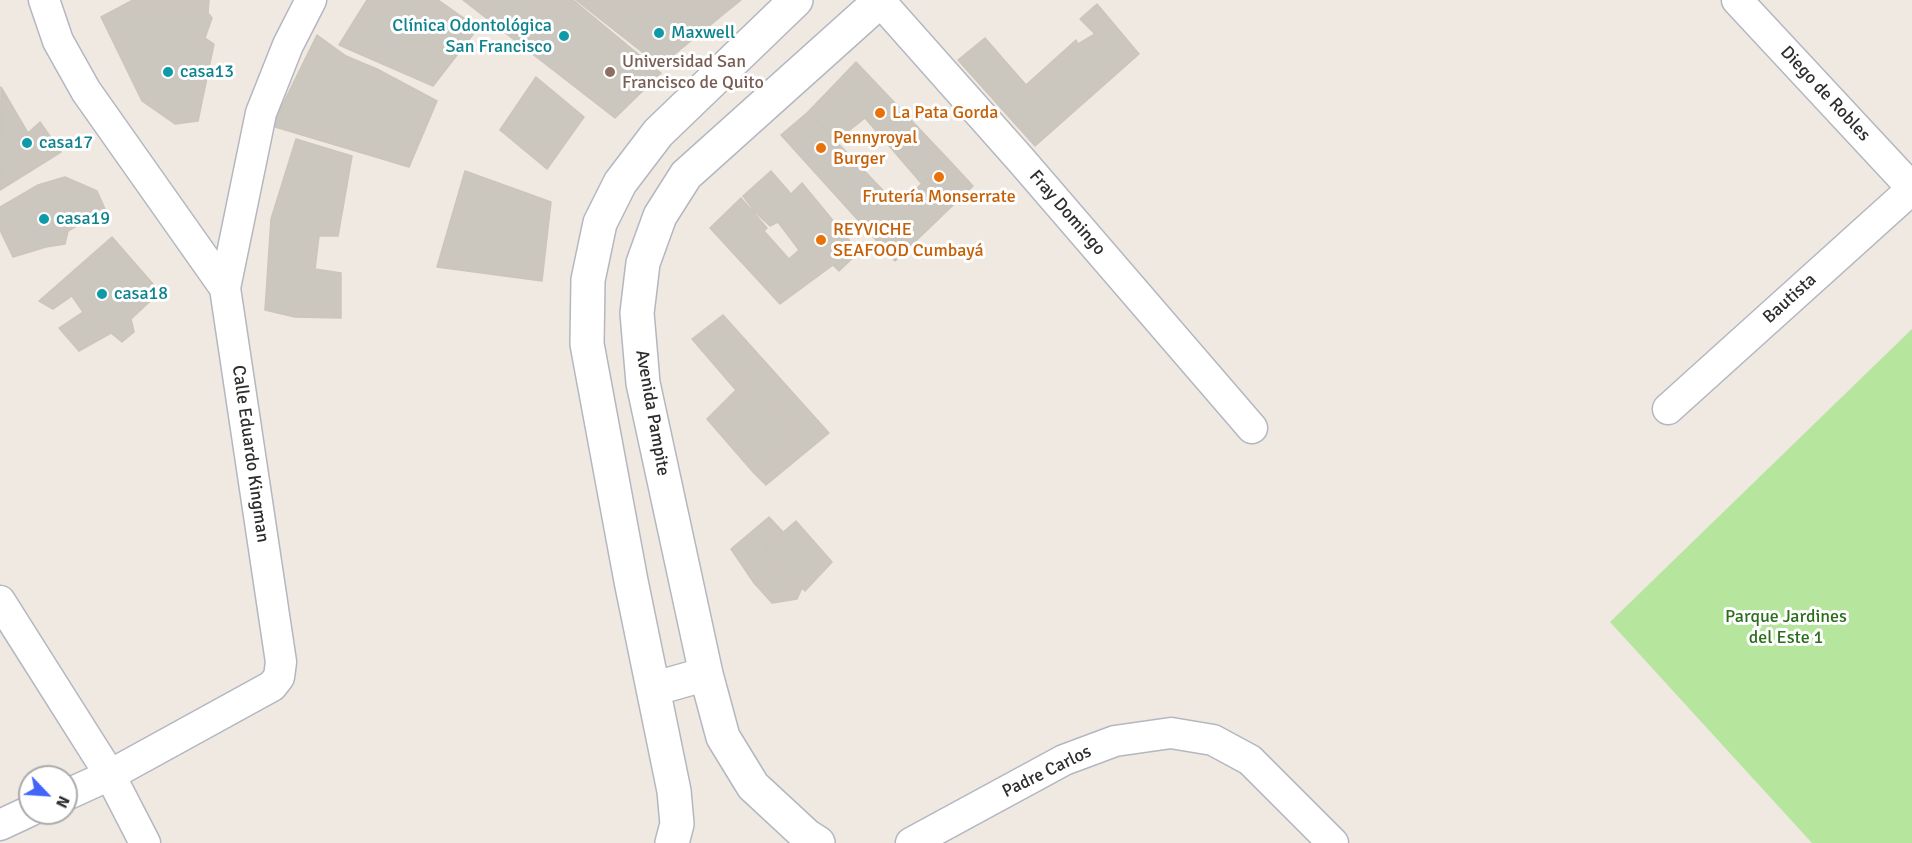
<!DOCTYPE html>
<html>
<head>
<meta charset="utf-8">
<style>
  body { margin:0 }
  #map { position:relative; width:1912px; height:843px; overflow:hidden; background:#efe9e1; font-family:Signika,sans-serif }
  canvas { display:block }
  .north { position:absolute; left:18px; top:765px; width:60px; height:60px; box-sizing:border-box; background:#fff; border:2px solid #ababab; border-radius:50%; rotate:115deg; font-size:16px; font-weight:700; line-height:24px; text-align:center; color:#2e2e2e }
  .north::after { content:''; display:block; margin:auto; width:21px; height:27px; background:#4264fb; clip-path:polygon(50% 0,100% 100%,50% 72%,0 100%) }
</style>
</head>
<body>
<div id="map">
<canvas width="1912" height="843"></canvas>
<div class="north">N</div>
</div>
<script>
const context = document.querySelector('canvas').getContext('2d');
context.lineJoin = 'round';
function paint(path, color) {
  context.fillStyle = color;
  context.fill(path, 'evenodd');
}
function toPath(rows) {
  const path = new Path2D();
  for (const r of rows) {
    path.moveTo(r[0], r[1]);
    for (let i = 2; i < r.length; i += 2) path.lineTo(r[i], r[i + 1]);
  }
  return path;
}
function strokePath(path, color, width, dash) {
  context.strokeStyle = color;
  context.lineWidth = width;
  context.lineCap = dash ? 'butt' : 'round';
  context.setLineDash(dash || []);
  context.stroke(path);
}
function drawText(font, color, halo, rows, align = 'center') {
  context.font = font + ' Signika,sans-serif';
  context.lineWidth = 6;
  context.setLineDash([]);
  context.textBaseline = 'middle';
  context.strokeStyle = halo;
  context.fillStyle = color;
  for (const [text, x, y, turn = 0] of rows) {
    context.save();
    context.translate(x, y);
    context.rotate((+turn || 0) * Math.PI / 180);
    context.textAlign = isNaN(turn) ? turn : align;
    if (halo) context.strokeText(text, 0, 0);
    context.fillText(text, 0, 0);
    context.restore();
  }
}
paint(toPath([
  [1912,329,1912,843,1812,843,1610,622]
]), '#b6e59e');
const building = toPath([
  [133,0,209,0,208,13,212,18,205,38,214,44,198,121,175,124,142,101,101,17,133,0],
  [367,0,438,0,478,28,433,86,339,45,367,0],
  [463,0,573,0,661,73,615,118,463,0],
  [576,0,741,0,660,66,576,0],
  [1097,4,1139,54,1035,146,958,60,985,38,1026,85,1076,40,1078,44,1095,34,1080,19,1097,4],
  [317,35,346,56,377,69,437,101,409,167,272,126,317,35],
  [856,62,948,159,922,184,865,118,836,141,808,112,856,62],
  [536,77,584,117,547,169,500,130,536,77],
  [1,87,28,133,40,122,61,152,0,190,1,87],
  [808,112,898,206,948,159,973,186,895,261,781,135,808,112],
  [296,139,352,156,338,236,319,236,315,269,341,273,341,318,295,317,265,310,271,219,296,139],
  [465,171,551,202,542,281,437,267,465,171],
  [771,171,791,194,802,183,859,252,839,271,833,265,780,304,710,228,741,198,767,228,764,231,789,259,799,250,778,222,770,226,755,212,743,196,771,171],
  [65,177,97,191,105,209,68,231,65,244,46,247,13,257,0,230,0,207,38,185,65,177],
  [112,237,160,292,131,319,134,332,122,342,111,333,79,351,59,328,83,312,72,296,53,309,39,301,112,237],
  [723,315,829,433,766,485,753,472,798,432,750,376,735,389,692,339,723,315],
  [750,376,798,432,753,472,707,419,750,376],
  [769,517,783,532,764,549,802,588,797,599,772,603,754,583,731,549,769,517],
  [796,521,832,562,805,591,764,549,796,521]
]);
paint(building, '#cbc7bf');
strokePath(building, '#cbc5ba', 1.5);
const minor = toPath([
  [44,0,58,41,86,91,225,288],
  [879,0,1021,160,1252,428],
  [1737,0,1912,188],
  [1668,409,1912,189],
  [0,601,110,775,145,843],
  [66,795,110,775,272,686,279,677,281,662,225,288,261,113,288,45,311,0],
  [0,825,30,811],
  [911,843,1064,760,1115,741,1171,733,1213,740,1250,760,1333,843]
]);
const tertiary = toPath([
  [653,689,706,674],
  [672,843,677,824,674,791,631,581,587,344,588,280,600,223,620,183,658,133,796,0],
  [818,843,807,836,753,786,723,737,706,674,643,383,637,313,643,263,660,216,686,175,881,0]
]);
strokePath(minor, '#b4b7c1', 33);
strokePath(tertiary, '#b4b7c1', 36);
strokePath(minor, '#fff', 30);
strokePath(tertiary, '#fff', 33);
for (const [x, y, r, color] of [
  [659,33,6,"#0f9aa8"],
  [564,36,6,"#0f9aa8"],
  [168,72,6,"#0f9aa8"],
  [610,72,6,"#8d6e63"],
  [880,113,6,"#e8710a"],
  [27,143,6,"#0f9aa8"],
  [821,148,6,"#e8710a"],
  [939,177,6,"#e8710a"],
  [44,219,6,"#0f9aa8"],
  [821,240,6,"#e8710a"],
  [102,294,6,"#0f9aa8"]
]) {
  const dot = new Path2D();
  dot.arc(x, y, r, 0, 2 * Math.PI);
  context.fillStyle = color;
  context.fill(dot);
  strokePath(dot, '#fff', 2);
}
drawText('18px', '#0d838f', '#fff', [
  ["Clínica Odontológica",552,26,"right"],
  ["San Francisco",552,47,"right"],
  ["Maxwell",671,33],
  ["casa13",180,72],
  ["casa17",39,143],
  ["casa19",56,219],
  ["casa18",114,294]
], 'left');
drawText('18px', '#785e54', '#fff', [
  ["Universidad San",622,62],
  ["Francisco de Quito",622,83]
], 'left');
drawText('18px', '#2e2e2e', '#fff', [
  ["Diego de Robles",1825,94,47],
  ["Fray Domingo",1067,213,49],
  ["Bautista",1790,299,-42],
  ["Avenida Pampite",652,413,80],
  ["Calle Eduardo Kingman",250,454,82],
  ["Padre Carlos",1047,772,-26]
]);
drawText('18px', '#c56008', '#fff', [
  ["La Pata Gorda",892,113],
  ["Pennyroyal",833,138],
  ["Burger",833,159],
  ["Frutería Monserrate",939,197,"center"],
  ["REYVICHE",833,230],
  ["SEAFOOD Cumbayá",833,251]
], 'left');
drawText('18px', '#2c6e1b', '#fff', [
  ["Parque Jardines",1786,617],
  ["del Este 1",1786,638]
]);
</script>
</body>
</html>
